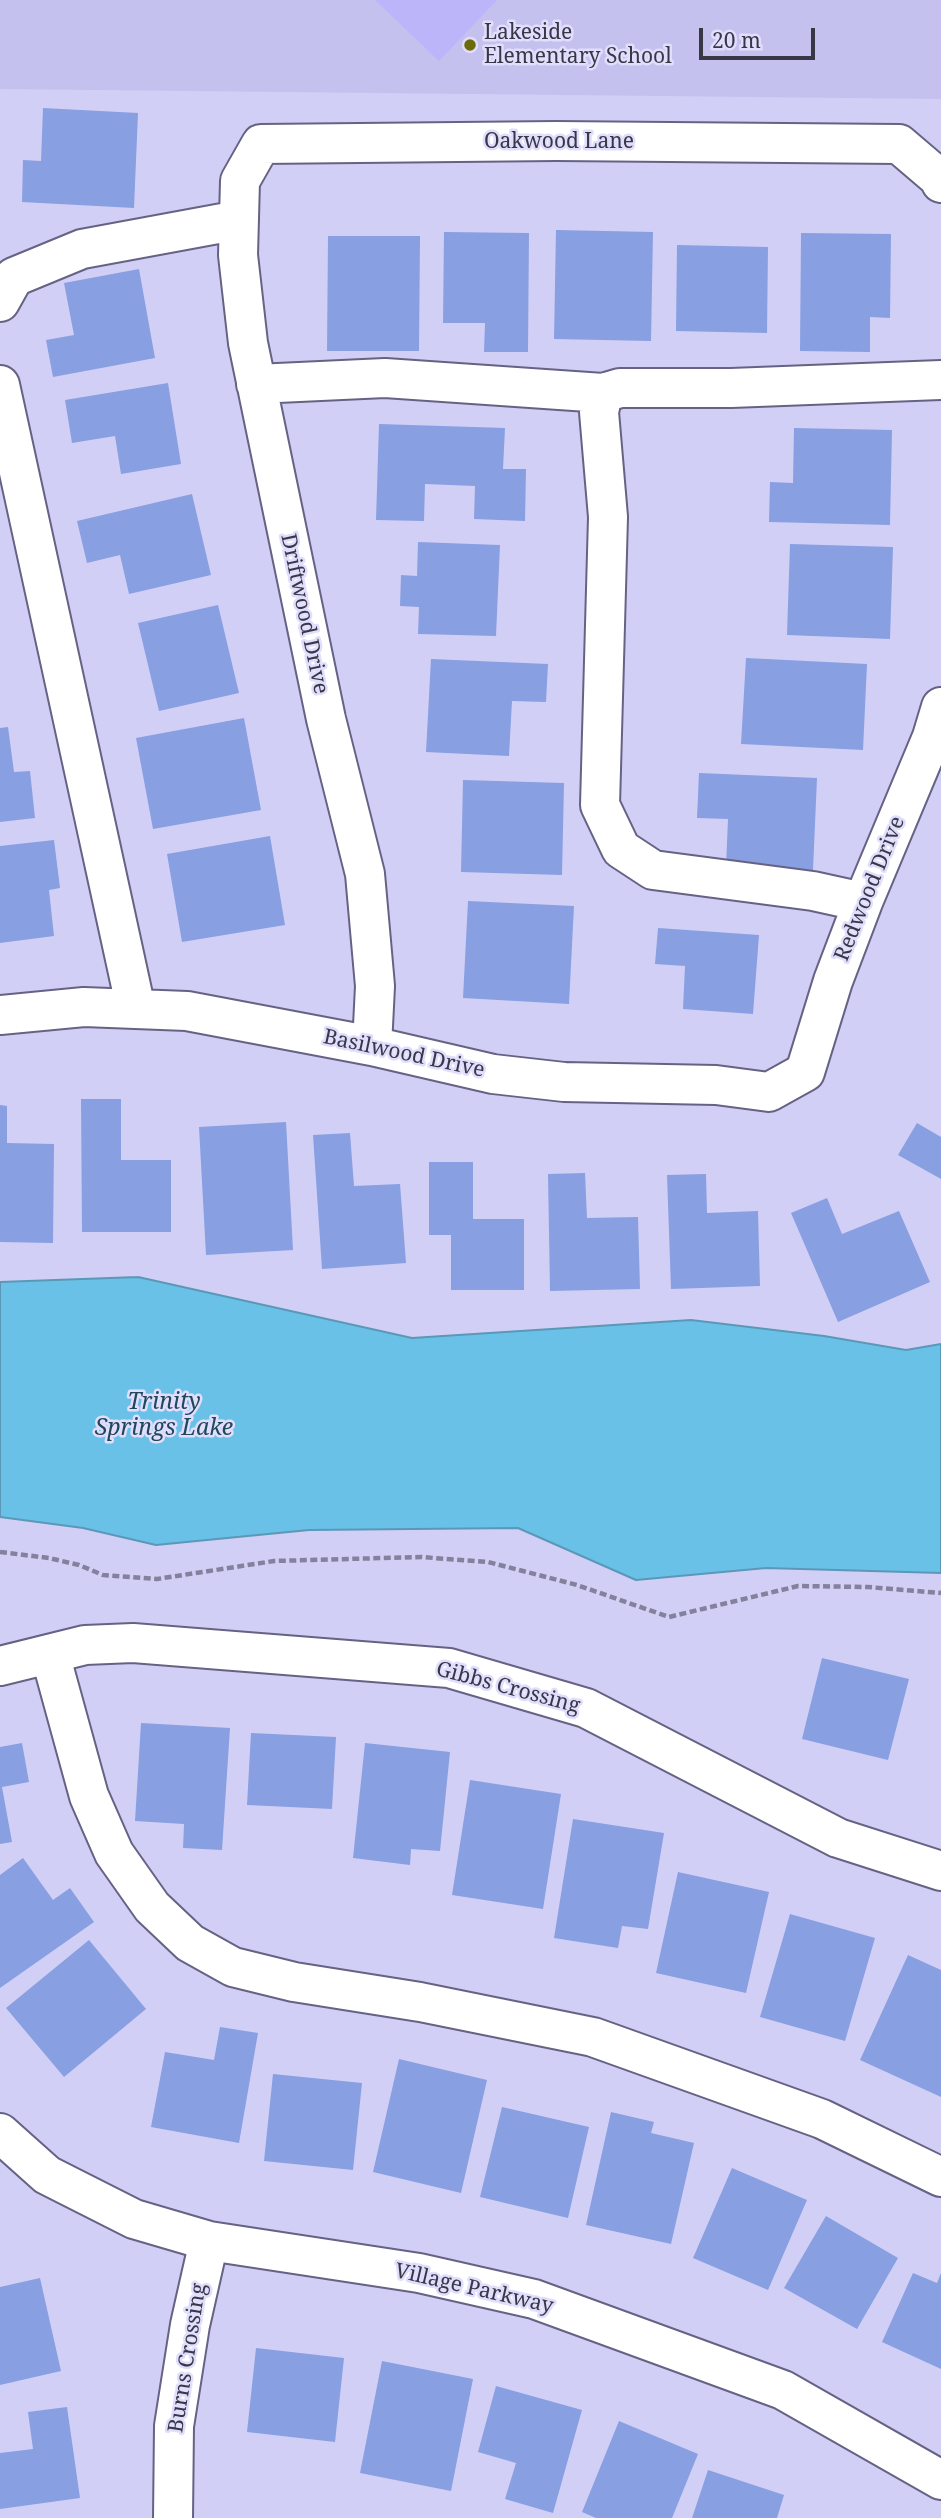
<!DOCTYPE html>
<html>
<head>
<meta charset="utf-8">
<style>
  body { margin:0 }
  #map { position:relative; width:941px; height:2518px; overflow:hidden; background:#d2cff6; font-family:"Noto Serif",serif }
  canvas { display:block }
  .scale { position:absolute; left:699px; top:28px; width:116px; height:32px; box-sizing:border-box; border:4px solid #383746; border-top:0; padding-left:9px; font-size:21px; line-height:24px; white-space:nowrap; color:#383746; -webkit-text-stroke:5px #e0ddfd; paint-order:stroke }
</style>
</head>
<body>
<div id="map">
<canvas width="941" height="2518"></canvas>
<div class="scale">20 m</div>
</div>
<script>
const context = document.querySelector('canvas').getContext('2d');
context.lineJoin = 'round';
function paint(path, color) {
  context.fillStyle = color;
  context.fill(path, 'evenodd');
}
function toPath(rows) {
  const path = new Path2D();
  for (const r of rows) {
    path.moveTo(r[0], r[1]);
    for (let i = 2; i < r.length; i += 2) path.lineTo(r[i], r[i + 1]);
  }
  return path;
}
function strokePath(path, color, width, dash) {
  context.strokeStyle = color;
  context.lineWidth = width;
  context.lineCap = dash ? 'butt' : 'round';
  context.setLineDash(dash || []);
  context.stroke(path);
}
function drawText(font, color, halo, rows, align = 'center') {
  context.font = font + ' "Noto Serif",serif';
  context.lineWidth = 5;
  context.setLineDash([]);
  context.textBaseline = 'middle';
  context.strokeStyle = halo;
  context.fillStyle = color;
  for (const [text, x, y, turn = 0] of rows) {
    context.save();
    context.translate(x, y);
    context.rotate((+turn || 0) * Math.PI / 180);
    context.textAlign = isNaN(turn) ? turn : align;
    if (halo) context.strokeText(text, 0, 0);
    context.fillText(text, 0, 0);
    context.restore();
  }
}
paint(toPath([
  [0,0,941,0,941,99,0,89]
]), '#c5c1ef');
paint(toPath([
  [375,0,497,0,439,61]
]), '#bdb5fa');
const water = toPath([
  [138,1277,412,1338,691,1320,824,1336,906,1350,941,1344,941,1573,766,1568,636,1580,518,1528,309,1530,156,1545,83,1528,0,1517,0,1282,138,1277]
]);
paint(water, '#6ac1e8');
strokePath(water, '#5b98b7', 2);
paint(toPath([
  [43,108,138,113,134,208,22,202,23,160,41,161],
  [556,230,653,232,651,341,554,339],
  [444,232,529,233,528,352,484,352,485,323,443,323],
  [801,233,891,234,890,318,870,317,870,352,800,351],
  [328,236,420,236,419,351,327,351],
  [677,245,768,247,767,333,676,331],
  [139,269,155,358,53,377,46,340,74,335,64,283],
  [168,383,181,464,121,474,115,436,72,443,65,400],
  [379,424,505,428,503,469,526,469,525,521,474,519,475,486,425,484,424,521,376,520],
  [794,428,892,430,890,525,769,522,770,482,793,483],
  [192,494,211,575,129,594,120,555,87,563,77,521],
  [418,542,500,545,496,636,418,634,419,607,400,606,401,575,417,576],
  [790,544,893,547,890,639,787,635],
  [218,605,239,693,159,711,138,623],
  [746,658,867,664,863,750,741,744],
  [431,659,548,664,546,702,512,701,509,756,426,752],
  [244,718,261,810,153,829,136,738],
  [8,727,14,772,30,771,35,818,0,822,0,728],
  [699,773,817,778,813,870,726,867,728,819,697,818],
  [463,780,564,783,562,875,461,872],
  [270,836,285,925,182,942,167,854],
  [54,840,60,888,49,890,54,936,0,943,0,846],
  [468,901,574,906,569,1004,463,998],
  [658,928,759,935,753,1014,683,1009,685,966,655,964],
  [81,1099,121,1099,121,1160,171,1160,171,1232,82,1232],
  [0,1105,7,1106,7,1143,54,1144,53,1243,0,1242],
  [286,1122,293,1250,206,1255,199,1127],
  [917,1123,941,1137,941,1179,898,1155],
  [350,1133,354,1186,400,1184,406,1263,322,1269,313,1135],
  [429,1162,473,1162,473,1219,524,1219,524,1290,451,1290,451,1235,429,1235],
  [585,1173,587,1218,638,1217,640,1289,550,1291,548,1174],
  [706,1174,707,1213,758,1211,760,1286,671,1289,667,1175],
  [827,1198,842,1234,899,1211,930,1282,838,1322,791,1213],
  [822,1658,909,1679,888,1760,802,1739],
  [141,1723,230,1728,222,1850,183,1848,184,1824,135,1821],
  [251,1733,336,1737,332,1809,247,1805],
  [22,1743,29,1782,2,1787,12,1842,0,1844,0,1747],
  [365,1743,450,1752,440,1851,411,1849,410,1865,353,1858],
  [470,1780,561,1794,543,1909,452,1895],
  [573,1819,664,1833,648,1929,622,1926,618,1948,554,1938],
  [23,1858,53,1900,70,1888,94,1922,0,1988,0,1875],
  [678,1872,769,1892,746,1993,656,1973],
  [790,1914,875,1938,845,2041,760,2017],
  [89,1940,146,2009,64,2077,6,2008],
  [908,1955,941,1970,941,2097,860,2060],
  [220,2027,258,2033,239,2143,151,2127,165,2052,214,2060],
  [399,2059,487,2080,461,2193,373,2172],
  [273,2074,362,2083,353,2170,264,2161],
  [502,2107,589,2127,568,2218,480,2197],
  [611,2112,654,2122,651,2133,694,2143,671,2244,586,2225],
  [732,2168,807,2200,768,2290,693,2258],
  [826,2216,898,2258,857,2329,784,2288],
  [913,2273,937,2283,941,2273,941,2369,882,2342],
  [40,2278,61,2371,0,2385,0,2287],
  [256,2348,344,2358,335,2442,247,2432],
  [382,2361,473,2379,451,2491,360,2473],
  [496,2386,582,2410,553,2513,505,2499,516,2463,478,2452],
  [67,2407,80,2498,0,2509,0,2453,33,2449,28,2412],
  [619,2421,698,2454,672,2518,596,2518,582,2512],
  [708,2470,784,2495,777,2518,692,2518]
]), '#889fe1');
const minor = toPath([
  [0,302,14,277,82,249,239,220],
  [256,384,385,378,603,393],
  [0,385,136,1009],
  [863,902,813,891,653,870,621,849,600,805,608,517,599,412,603,393,620,388,731,388,941,380],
  [0,1015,84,1007,187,1011,372,1046,493,1074,564,1082,716,1085,769,1092,805,1072,833,981,863,902,932,737,941,707],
  [372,1046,375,986,365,874,326,719,248,343,238,255,240,181,261,144,556,141,899,144,940,179,941,183],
  [50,1654,89,1796,114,1853,152,1907,190,1943,233,1967,294,1982,420,2002,593,2037,822,2119,941,2177],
  [0,1666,85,1645,133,1643,449,1668,586,1708,838,1838,941,1871],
  [0,2133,47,2175,134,2219,209,2241,419,2273,534,2299,783,2390,941,2480],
  [173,2518,174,2426,190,2325,209,2241]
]);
strokePath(minor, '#656284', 42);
strokePath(toPath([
  [0,1552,49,1558,79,1565,103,1575,157,1579,274,1561,421,1557,488,1562,577,1585,669,1617,798,1586,868,1587,941,1593]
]), '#83819c', 4.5, [7, 3.5]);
strokePath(minor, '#fff', 38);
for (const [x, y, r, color] of [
  [470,45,7,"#6c6b08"]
]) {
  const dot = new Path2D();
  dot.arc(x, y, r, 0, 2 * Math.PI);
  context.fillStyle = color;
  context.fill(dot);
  strokePath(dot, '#e0ddfd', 2.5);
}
drawText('21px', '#383746', '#e0ddfd', [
  ["Lakeside",484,33],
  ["Elementary School",484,57]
], 'left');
drawText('21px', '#383746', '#e0ddfd', [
  ["Oakwood Lane",559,142],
  ["Driftwood Drive",304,614,78],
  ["Redwood Drive",870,889,-68],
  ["Basilwood Drive",404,1054,12],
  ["Gibbs Crossing",508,1688,15],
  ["Village Parkway",474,2289,13],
  ["Burns Crossing",188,2358,-81]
]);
drawText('italic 23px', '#214859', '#e0ddfd', [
  ["Trinity",164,1402],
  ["Springs Lake",164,1428]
]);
</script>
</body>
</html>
